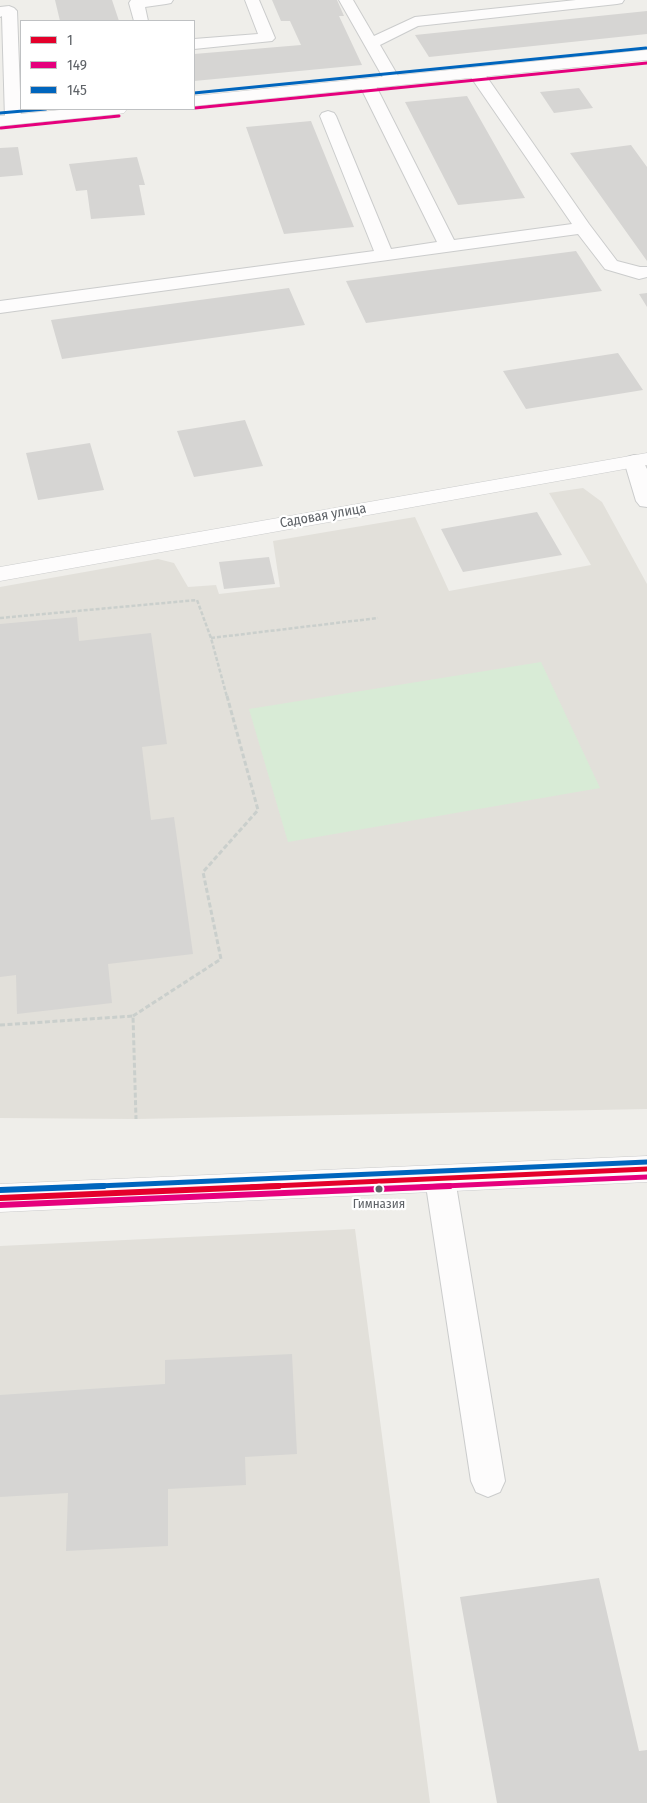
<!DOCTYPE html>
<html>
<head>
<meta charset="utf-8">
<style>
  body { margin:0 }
  #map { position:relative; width:647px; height:1803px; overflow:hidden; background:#efeeea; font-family:"Fira Sans Condensed",sans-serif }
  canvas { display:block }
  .legend { position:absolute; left:20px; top:20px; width:175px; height:90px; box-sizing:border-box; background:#fff; border:1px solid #bfc1c3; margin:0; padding:6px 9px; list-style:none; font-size:15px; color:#5f6368 }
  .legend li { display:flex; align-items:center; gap:10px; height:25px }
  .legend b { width:25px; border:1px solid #bfc1c3 }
</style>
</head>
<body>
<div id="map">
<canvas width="647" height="1803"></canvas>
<ul class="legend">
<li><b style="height:6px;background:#e4002b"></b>1</li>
<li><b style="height:6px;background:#e5007d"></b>149</li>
<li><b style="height:6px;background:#0065bd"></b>145</li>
</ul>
</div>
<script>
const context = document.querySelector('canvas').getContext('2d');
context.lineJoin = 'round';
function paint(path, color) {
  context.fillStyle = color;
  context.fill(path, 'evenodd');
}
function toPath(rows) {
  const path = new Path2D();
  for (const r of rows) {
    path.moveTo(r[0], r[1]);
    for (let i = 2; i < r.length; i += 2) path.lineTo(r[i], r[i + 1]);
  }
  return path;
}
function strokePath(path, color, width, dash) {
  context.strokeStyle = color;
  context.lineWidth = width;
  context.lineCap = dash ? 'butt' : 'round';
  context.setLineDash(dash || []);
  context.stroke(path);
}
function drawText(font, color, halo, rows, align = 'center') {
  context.font = font + ' "Fira Sans Condensed",sans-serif';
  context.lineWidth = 4.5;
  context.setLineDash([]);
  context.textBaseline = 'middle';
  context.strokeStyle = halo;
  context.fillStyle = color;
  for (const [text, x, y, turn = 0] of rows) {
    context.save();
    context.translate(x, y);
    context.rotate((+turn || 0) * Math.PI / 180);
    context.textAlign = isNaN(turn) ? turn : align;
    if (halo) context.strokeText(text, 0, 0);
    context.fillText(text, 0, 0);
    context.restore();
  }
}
paint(toPath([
  [583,488,602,502,647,584,647,1109,136,1119,0,1118,0,587,158,559,174,563,188,587,216,585,219,594,280,587,273,541,415,517,449,591,591,565,549,493],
  [355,1229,430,1803,0,1803,0,1246]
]), '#e2e0da');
paint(toPath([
  [541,662,600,788,288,842,249,709]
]), '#d8ebd6');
paint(toPath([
  [55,0,112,0,119,21,60,21],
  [272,0,337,0,344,16,339,16,362,65,194,81,194,54,301,45,290,21,281,21],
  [647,11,647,34,429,57,415,35],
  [579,88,593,108,554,113,540,92],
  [467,96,525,198,458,205,405,102],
  [311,121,354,227,284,234,246,127],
  [631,145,647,167,647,261,570,153],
  [18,147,23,175,0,177,0,148],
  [137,157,145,185,139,185,145,215,91,219,87,190,76,191,69,164],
  [576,251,602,291,366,323,346,281],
  [289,288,305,325,62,359,51,320],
  [647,293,647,307,639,294],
  [618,353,643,390,526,409,503,371],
  [245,420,263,466,194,477,177,431],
  [90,443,104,490,38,500,26,453],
  [537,512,562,555,463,572,441,529],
  [269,557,275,584,224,589,219,562],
  [77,617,79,641,151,633,167,744,142,747,151,820,174,817,193,954,108,964,112,1003,17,1014,16,975,0,977,0,624],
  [292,1354,297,1454,245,1457,246,1485,168,1489,168,1546,66,1551,68,1493,0,1497,0,1395,165,1384,165,1360],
  [599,1578,639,1751,647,1750,647,1803,497,1803,460,1597]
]), '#d6d5d3');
const service = toPath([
  [131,0,173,0,171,3,166,4,145,7,148,21,134,21,129,3,131,0],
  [245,0,259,0,275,38,272,41,194,49,194,39,258,34,245,0],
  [339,0,353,0,374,36,415,17,576,0,624,0,622,3,617,4,418,26,380,45,401,81,399,84,393,86,387,84,385,81,339,0],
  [9,6,14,8,17,11,21,119,19,122,13,124,7,122,5,119,2,16,0,17,0,7,9,6],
  [476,68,482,70,589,224,617,261,640,267,647,267,647,277,639,279,605,269,578,234,0,313,0,301,374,251,320,116,322,113,328,111,334,113,336,116,391,249,437,242,359,84,361,81,367,79,373,81,375,84,454,240,572,224,468,73,470,70,476,68],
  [634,455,641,457,647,469,647,507,640,506,636,501,624,461,627,457,634,455],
  [440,1166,451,1170,455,1179,505,1481,500,1492,488,1497,476,1492,471,1481,425,1179,429,1170,440,1166]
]);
const tertiary = toPath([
  [647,50,647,60,194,106,194,96,647,50],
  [70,109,127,109,124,113,118,114,0,126,0,116,70,109],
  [647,453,647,465,0,581,0,567,647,453]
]);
const secondary = toPath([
  [647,1156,647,1182,0,1212,0,1184,647,1156]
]);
strokePath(service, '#cbcccc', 2);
strokePath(tertiary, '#cbcccc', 1);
strokePath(secondary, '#cacacb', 1);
strokePath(toPath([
  [0,618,197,600,211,638,227,697],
  [211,638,378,618]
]), '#cacfcc', 2.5, [4, 2]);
strokePath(toPath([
  [133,1016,221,959,203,872,258,810,227,696],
  [0,1025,133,1016,136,1119]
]), '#cacfcc', 3, [5, 2.5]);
paint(service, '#fdfcfc');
paint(tertiary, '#fdfcfc');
paint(secondary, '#fdfcfc');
strokePath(toPath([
  [251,1187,647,1169]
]), '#e4002b', 5);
strokePath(toPath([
  [0,1198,279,1186]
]), '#e4002b', 6);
strokePath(toPath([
  [195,108,647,63],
  [1,128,119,116]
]), '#e5007d', 3);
strokePath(toPath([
  [421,1187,647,1177]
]), '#e5007d', 5);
strokePath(toPath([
  [0,1205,450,1186]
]), '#e5007d', 6);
strokePath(toPath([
  [194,93,646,48],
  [0,113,46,109]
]), '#0065bd', 3);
strokePath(toPath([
  [75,1187,647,1162]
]), '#0065bd', 5);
strokePath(toPath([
  [0,1190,104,1186]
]), '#0065bd', 6);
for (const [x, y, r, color] of [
  [379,1189,4.5,"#5f6368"]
]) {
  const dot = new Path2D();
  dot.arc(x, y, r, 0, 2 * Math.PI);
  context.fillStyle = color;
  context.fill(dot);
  strokePath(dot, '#fff', 2);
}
drawText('13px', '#5f6368', '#fff', [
  ["Гимназия",379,1204]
]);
drawText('14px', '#5f6368', '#fff', [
  ["Садовая улица",323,516,-10]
]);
</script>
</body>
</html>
